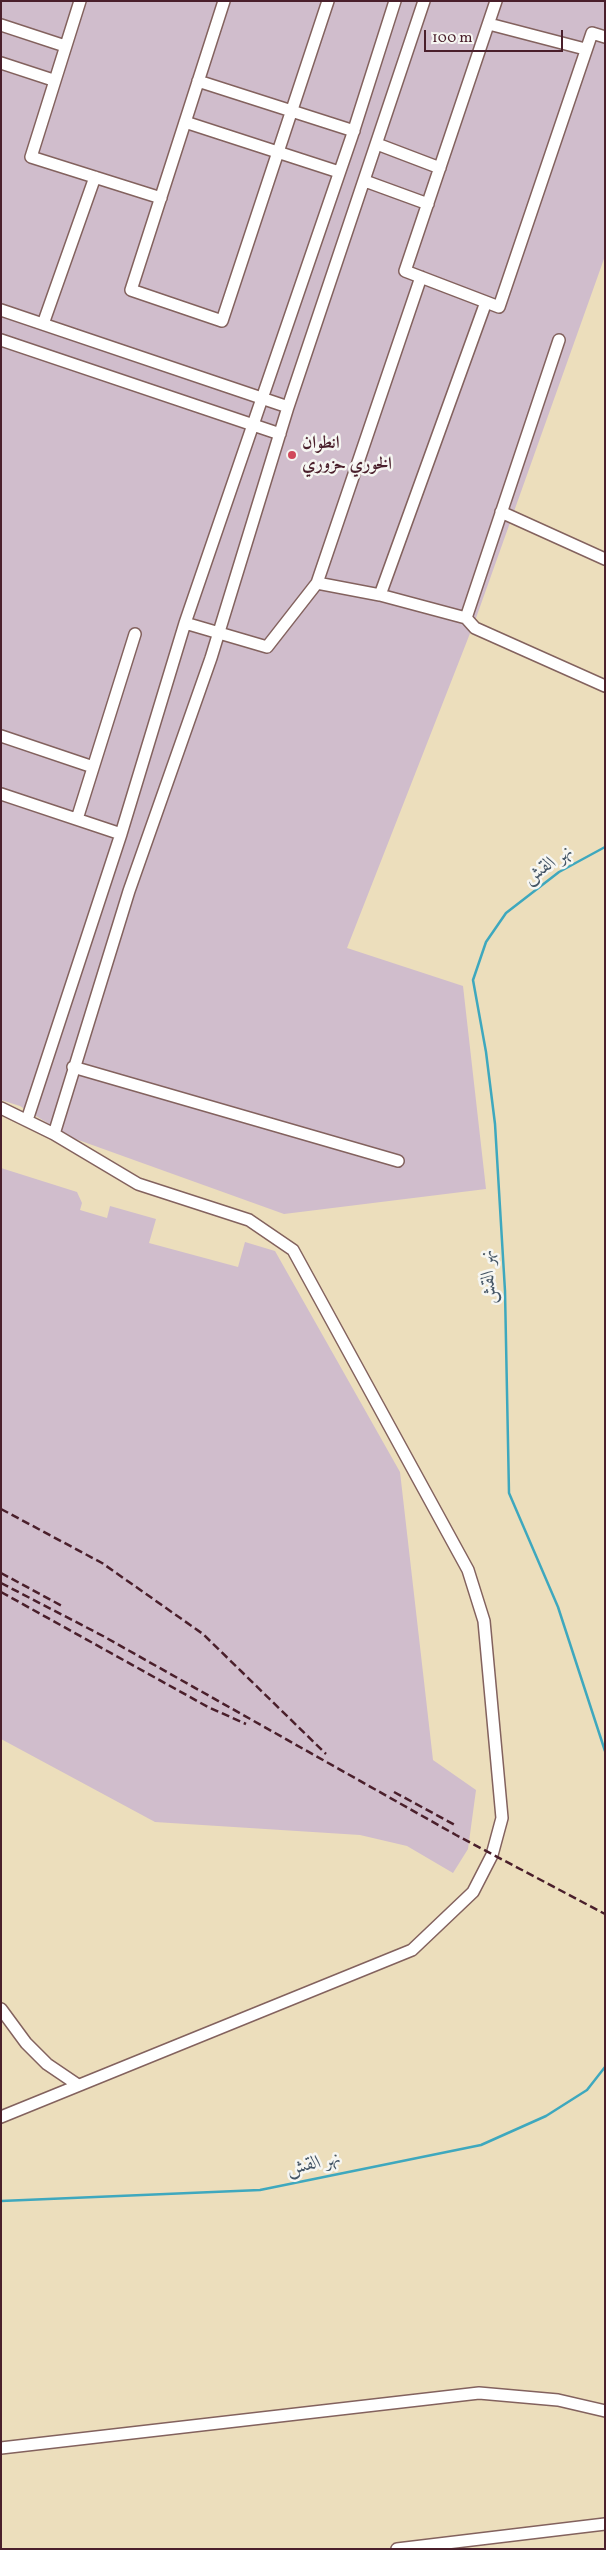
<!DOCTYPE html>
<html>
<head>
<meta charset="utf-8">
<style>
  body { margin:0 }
  #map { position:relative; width:606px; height:2550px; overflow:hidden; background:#ecdebc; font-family:Vollkorn,serif }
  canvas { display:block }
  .frame { position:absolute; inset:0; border:2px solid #4a1f2b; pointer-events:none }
  .scale { position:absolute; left:424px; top:30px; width:139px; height:22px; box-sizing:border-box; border:2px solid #4a1f2b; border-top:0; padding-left:6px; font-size:15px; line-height:18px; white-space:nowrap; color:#4a1f2b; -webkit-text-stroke:4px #f6f6f2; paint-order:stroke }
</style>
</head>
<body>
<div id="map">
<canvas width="606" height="2550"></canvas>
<div class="frame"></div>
<div class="scale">100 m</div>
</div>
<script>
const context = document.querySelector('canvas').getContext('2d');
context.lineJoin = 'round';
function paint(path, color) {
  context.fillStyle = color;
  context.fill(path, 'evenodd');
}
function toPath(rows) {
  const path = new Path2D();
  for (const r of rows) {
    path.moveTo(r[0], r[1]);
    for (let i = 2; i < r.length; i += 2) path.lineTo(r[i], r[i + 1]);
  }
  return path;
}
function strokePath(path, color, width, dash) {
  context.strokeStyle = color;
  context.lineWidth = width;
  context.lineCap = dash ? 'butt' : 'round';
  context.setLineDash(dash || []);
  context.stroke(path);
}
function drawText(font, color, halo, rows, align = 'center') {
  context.font = font + ' Vollkorn,Amiri,serif';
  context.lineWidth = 5;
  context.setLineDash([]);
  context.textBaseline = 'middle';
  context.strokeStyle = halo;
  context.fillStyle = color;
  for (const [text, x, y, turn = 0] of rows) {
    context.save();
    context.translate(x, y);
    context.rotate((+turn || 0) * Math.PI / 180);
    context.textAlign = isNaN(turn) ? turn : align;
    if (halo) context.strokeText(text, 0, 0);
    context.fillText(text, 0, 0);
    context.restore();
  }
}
paint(toPath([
  [1,1,605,1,605,256,476,618,347,948,463,986,486,1189,284,1214,70,1137,20,1106,1,1100],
  [1,1168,77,1192,82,1203,80,1210,107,1218,110,1206,156,1219,149,1243,238,1267,245,1242,275,1251,400,1472,433,1760,476,1790,468,1849,453,1873,407,1846,360,1835,155,1822,1,1739]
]), '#d0bdcc');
strokePath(toPath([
  [605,847,559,872,506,913,486,942,473,980,486,1052,495,1124,505,1291,509,1493,558,1607,605,1751],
  [1,2201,260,2190,481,2145,546,2116,587,2090,605,2067]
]), '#3ea8be', 2.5);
const minor = toPath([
  [80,1,31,157,161,198],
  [224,1,131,290,222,321,328,1],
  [496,1,405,271,486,302,499,307,592,33,605,37],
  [489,24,585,49],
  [1,25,65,46],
  [1,63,53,80],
  [198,81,354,131],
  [185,122,339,172],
  [377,144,440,168],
  [365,181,428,204],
  [1,310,288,407],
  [43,324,95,177],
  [1,340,280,434],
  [501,512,605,559],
  [317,583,421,277],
  [380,595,486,302],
  [466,618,559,340],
  [185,623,267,647,317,583,380,595,466,618,475,628,605,686],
  [1,736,93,767],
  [1,794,121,834],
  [77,819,135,634],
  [73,1067,398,1161],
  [1,1108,54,1134,138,1184,249,1220,293,1250,468,1570,484,1621,502,1818,492,1855,473,1892,412,1950,1,2117],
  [27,1120,121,834,185,623,352,136,395,1],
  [54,1134,129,891,211,658,288,407,424,1],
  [1,2009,26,2043,47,2064,78,2085],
  [1,2448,479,2393,558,2400,605,2411],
  [397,2549,605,2524]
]);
strokePath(minor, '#83625e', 14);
strokePath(minor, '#fff', 11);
strokePath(toPath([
  [1,1509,102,1563,203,1634,326,1754],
  [1,1573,64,1607],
  [1,1583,103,1636,456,1835,605,1914],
  [1,1592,208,1707,246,1724],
  [394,1792,455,1825]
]), '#4a1f2b', 2.5, [8, 4]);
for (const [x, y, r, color] of [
  [292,455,5,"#d1495b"]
]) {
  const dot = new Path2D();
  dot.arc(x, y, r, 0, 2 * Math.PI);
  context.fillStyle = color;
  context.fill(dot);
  strokePath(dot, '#f6f6f2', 2);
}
drawText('bold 18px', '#4a1f2b', '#f6f6f2', [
  ["انطوان",302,445],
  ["الخوري حزوري",302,466]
], 'left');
drawText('italic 19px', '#455666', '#f6f6f2', [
  ["نهر القش",549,866,-34],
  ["نهر القش",490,1277,-93],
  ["نهر القش",314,2165,-12]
]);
</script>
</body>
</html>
